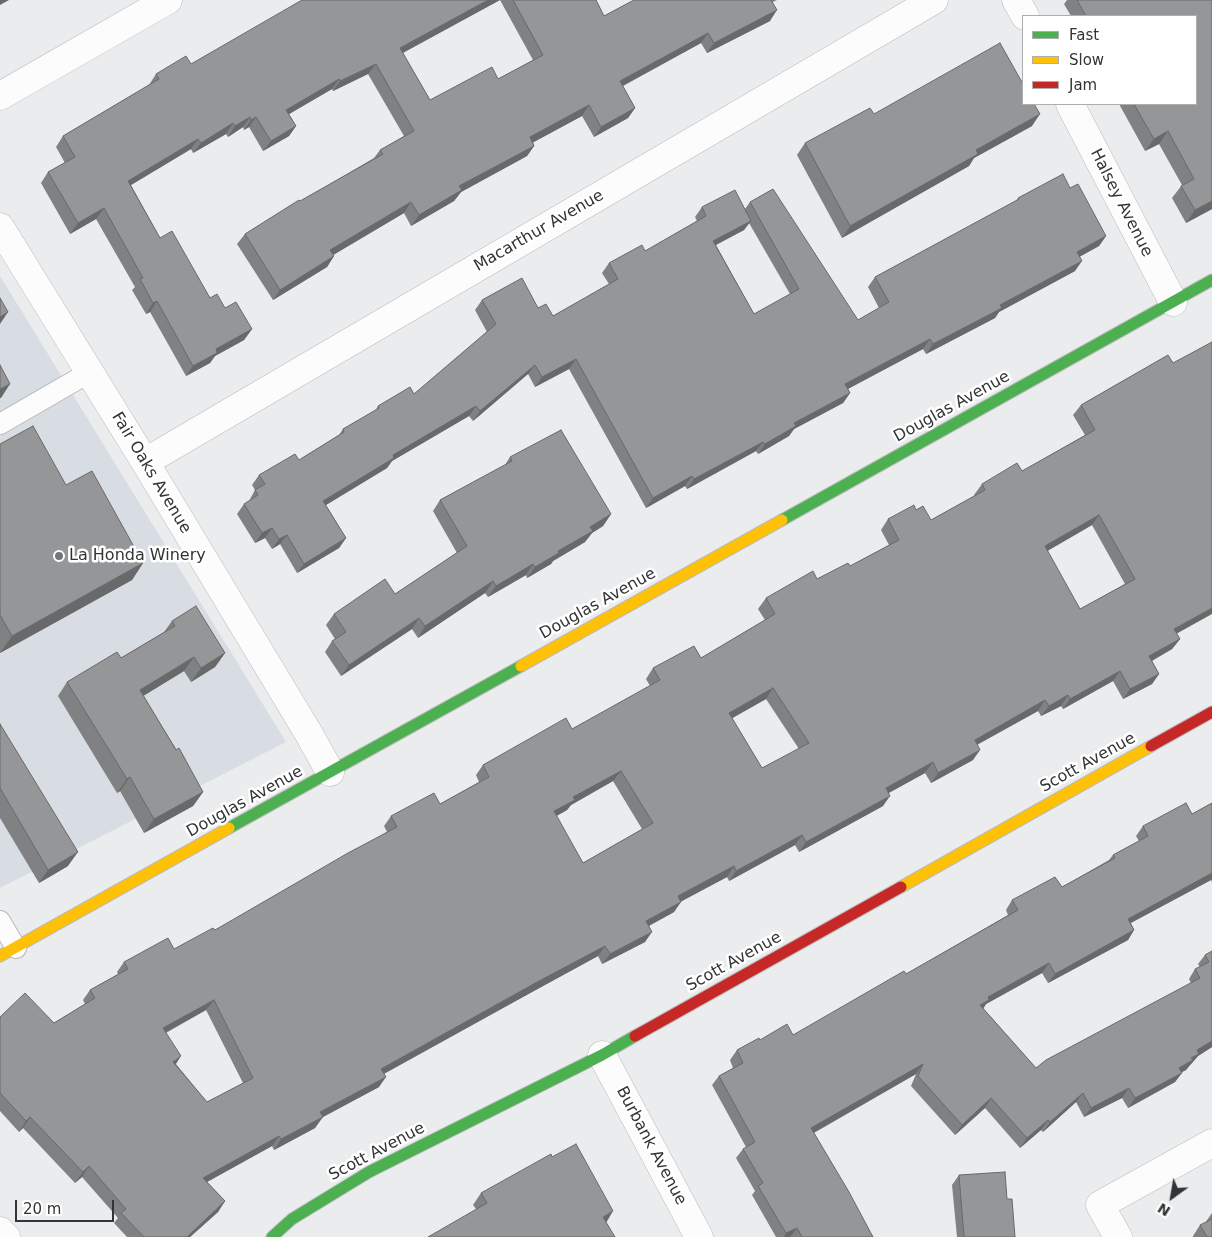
<!DOCTYPE html>
<html>
<head>
<meta charset="utf-8">
<style>
  body { margin:0 }
  #map { position:relative; width:1212px; height:1237px; overflow:hidden; background:#eaecee; font-family:"DejaVu Sans",sans-serif }
  canvas { display:block }
  .legend { position:absolute; left:1022px; top:15px; width:175px; height:90px; box-sizing:border-box; background:#fff; border:1px solid #adaeae; margin:0; padding:6px 9px; list-style:none; font-size:15px; color:#323435 }
  .legend li { display:flex; align-items:center; gap:10px; height:25px }
  .legend b { width:25px; border:1px solid #adaeae }
  .north { position:absolute; left:1147px; top:1172px; width:50px; height:50px; -webkit-text-stroke:4px #fff; paint-order:stroke; rotate:212deg; font-size:14px; font-weight:700; line-height:20px; text-align:center; color:#323435 }
  .north::after { content:''; display:block; margin:auto; width:18px; height:22px; background:#323435; clip-path:polygon(50% 0,100% 100%,50% 72%,0 100%) }
  .scale { position:absolute; left:15px; top:1200px; width:99px; height:22px; box-sizing:border-box; border:2px solid #323435; border-top:0; padding-left:6px; font-size:15px; line-height:18px; white-space:nowrap; color:#323435; -webkit-text-stroke:4px #fff; paint-order:stroke }
</style>
</head>
<body>
<div id="map">
<canvas width="1212" height="1237"></canvas>
<ul class="legend">
<li><b style="height:6px;background:#4caf50"></b>Fast</li>
<li><b style="height:6px;background:#ffc107"></b>Slow</li>
<li><b style="height:6px;background:#c62828"></b>Jam</li>
</ul>
<div class="north">N</div>
<div class="scale">20 m</div>
</div>
<script>
const context = document.querySelector('canvas').getContext('2d');
context.lineJoin = 'round';
function paint(path, color) {
  context.fillStyle = color;
  context.fill(path, 'evenodd');
}
function toPath(rows) {
  const path = new Path2D();
  for (const r of rows) {
    path.moveTo(r[0], r[1]);
    for (let i = 2; i < r.length; i += 2) path.lineTo(r[i], r[i + 1]);
  }
  return path;
}
function strokePath(path, color, width, dash) {
  context.strokeStyle = color;
  context.lineWidth = width;
  context.lineCap = dash ? 'butt' : 'round';
  context.setLineDash(dash || []);
  context.stroke(path);
}
function drawText(font, color, halo, rows, align = 'center') {
  context.font = font + ' "DejaVu Sans",sans-serif';
  context.lineWidth = 5;
  context.setLineDash([]);
  context.textBaseline = 'middle';
  context.strokeStyle = halo;
  context.fillStyle = color;
  for (const [text, x, y, turn = 0] of rows) {
    context.save();
    context.translate(x, y);
    context.rotate((+turn || 0) * Math.PI / 180);
    context.textAlign = isNaN(turn) ? turn : align;
    if (halo) context.strokeText(text, 0, 0);
    context.fillText(text, 0, 0);
    context.restore();
  }
}
paint(toPath([
  [0,276,286,742,0,888]
]), '#d7dde3');
const lane = toPath([
  [0,424,90,372],
  [0,921,16,948]
]);
const street = toPath([
  [1016,0,1025,16],
  [0,96,168,0],
  [1070,104,1173,302],
  [0,227,145,462,309,734,330,772],
  [145,462,934,0],
  [602,1055,699,1237],
  [0,1231,6,1237],
  [1118,1237,1100,1205,1212,1143]
]);
const fast = toPath([
  [782,520,1212,280],
  [229,828,521,666],
  [272,1237,292,1219,369,1172,602,1055,635,1036]
]);
const slow = toPath([
  [521,666,782,520],
  [901,887,1151,746],
  [0,956,229,828]
]);
const jam = toPath([
  [1151,746,1212,712],
  [635,1036,901,887]
]);
strokePath(lane, '#babbbc', 22);
strokePath(street, '#babbbc', 29);
strokePath(fast, '#babbbc', 13);
strokePath(slow, '#babbbc', 13);
strokePath(jam, '#babbbc', 13);
strokePath(lane, '#fcfcfc', 20);
strokePath(street, '#fcfcfc', 28);
strokePath(fast, '#4caf50', 11);
strokePath(slow, '#ffc107', 11);
strokePath(jam, '#c62828', 11);
paint(toPath([
  [500,0,596,0,604,16,634,0,777,0,773,2,770,21,707,53,701,43,623,86,635,108,628,118,594,137,582,116,533,142,534,146,527,156,461,192,454,201,411,226,404,213,333,255,334,256,327,267,273,300,237,244,245,234,374,158,380,150,404,136,368,74,333,91,332,89,289,114,296,126,289,136,263,151,249,127,244,130,243,127,228,137,226,134,193,153,191,149,131,185,160,238,210,298,225,308,252,329,244,340,215,356,210,363,186,376,150,312,146,314,132,290,135,287,96,219,70,234,41,183,48,172,65,163,56,147,63,136,149,85,156,74,191,64,500,0,403,53,430,100,498,79,533,60],
  [1067,0,1212,0,1212,209,1186,223,1172,198,1182,185,1159,144,1145,151,1119,104,1196,104,1196,16,1071,16,1064,4],
  [874,114,1032,126,974,158,969,166,842,238,797,155,805,143],
  [1070,188,1106,236,1099,246,1079,257,1075,271,999,312,995,318,926,354,923,349,848,389,850,393,843,403,794,429,789,436,758,454,756,451,687,489,685,486,646,508,569,369,535,387,528,374,473,421,469,416,392,461,387,468,326,505,346,538,339,548,297,573,280,544,272,549,265,538,255,543,237,514,244,504,249,501,255,490,252,485,259,475,299,460,339,435,343,429,375,411,378,406,414,394,487,332,475,310,482,300,538,308,553,316,609,284,602,273,609,263,645,251,697,221,695,217,702,207,745,209,750,202,858,320,879,308,868,287,875,277,1016,201,1018,198],
  [749,223,790,294,754,314,716,245,744,230],
  [1135,374,1177,634,1180,639,1172,649,1152,661,1159,674,1152,684,1123,699,1113,681,1063,709,1061,706,1041,716,1038,711,977,745,973,760,931,783,925,773,889,793,883,806,799,852,795,845,729,881,727,877,681,901,674,912,649,926,645,942,602,964,598,956,532,992,384,1074,379,1087,322,1117,315,1128,274,1150,272,1146,207,1182,225,1201,218,1212,190,1237,127,1237,114,1223,118,1218,82,1177,75,1183,23,1128,19,1132,0,1111,0,1017,54,1023,85,1004,83,1000,90,990,118,974,117,972,124,962,174,949,215,930,387,832,384,826,391,816,440,804,479,782,476,775,483,765,572,729,650,686,646,679,653,668,701,658,765,620,758,609,766,598,850,566,889,545,881,530,888,519,916,510,931,520,975,496,974,495,982,484,1022,471,1085,435,1073,415,1081,405],
  [1092,525,1125,584,1080,609,1047,551],
  [766,699,799,749,762,768,732,718],
  [613,781,642,829,583,863,556,816,567,810,571,805],
  [206,1010,243,1083,207,1102,176,1064,166,1033],
  [0,444,66,485,143,563,132,580,0,653],
  [510,457,611,514,603,526,592,533,585,542,553,561,551,564,527,578,526,575,488,597,485,593,418,638,412,629,341,676,325,652,332,641,335,639,326,625,334,614,395,594,457,553,433,511,440,500,505,465],
  [172,621,225,653,215,667,191,682,184,671,143,696,203,792,193,806,144,833,120,791,117,793,58,696,67,682,121,658,164,632],
  [0,724,68,866,39,883,0,818],
  [1212,803,1212,882,1211,880,1131,923,1134,930,1128,940,1048,983,1042,973,986,1004,983,1008,1036,1068,1191,983,1189,979,1195,969,1200,967,1198,964,1205,955,1212,951,1212,1047,1198,1056,1192,1063,1190,1065,1186,1070,1182,1072,1175,1082,1128,1108,1122,1098,1084,1117,1076,1102,1043,1132,1041,1130,1020,1148,985,1108,955,1135,911,1086,916,1074,814,1133,873,1237,776,1237,752,1195,755,1191,736,1158,743,1149,746,1147,712,1085,719,1076,733,1068,730,1060,737,1050,760,1040,793,1035,906,974,1008,915,1006,910,1012,900,1062,887,1109,860,1113,855,1139,841,1136,836,1143,826,1192,814],
  [552,1157,606,1222,476,1209,473,1205,481,1193],
  [959,1175,1007,1199,1015,1237,957,1237,952,1185],
  [1212,1213,1212,1237,1193,1237,1193,1236,1200,1225,1205,1223]
]), '#808182');
paint(toPath([
  [0,0,9,0,0,5],
  [488,0,500,0,393,58,400,48],
  [777,10,770,21,707,53,714,43],
  [708,33,701,43,613,91,620,81],
  [376,64,368,74,333,91,340,81],
  [339,79,332,89,279,120,286,110],
  [589,105,582,116,523,148,530,137],
  [635,108,628,118,594,137,601,127],
  [1040,114,1032,126,974,158,969,166,842,238,850,226,976,150],
  [250,117,243,127,228,137,235,126],
  [256,117,249,127,244,130,251,120],
  [233,123,226,134,193,153,201,143],
  [296,126,289,136,263,151,271,141],
  [1168,131,1159,144,1145,151,1154,139],
  [198,139,191,149,121,191,128,181],
  [534,146,527,156,461,192,454,201,411,226,419,215,459,186],
  [1212,201,1212,209,1186,223,1195,210],
  [411,202,404,213,323,261,330,250],
  [104,208,96,219,70,234,78,223],
  [751,221,744,230,706,250,713,241],
  [1106,236,1099,246,1070,262,1077,252],
  [334,256,327,267,273,300,280,290],
  [1082,261,1075,271,999,312,995,318,926,354,933,344,1000,305],
  [157,301,150,312,146,314,153,303],
  [8,312,0,324,0,317],
  [252,329,244,340,215,356,210,363,186,376,193,366,216,349],
  [930,339,923,349,838,394,845,384],
  [576,359,569,369,535,387,542,377],
  [535,365,528,374,473,421,480,411],
  [10,384,1,398,0,398,0,389],
  [850,393,843,403,794,429,789,436,758,454,765,444,794,423],
  [476,406,469,416,392,461,387,468,316,511,323,501,393,455],
  [763,442,756,451,687,489,694,479],
  [692,476,685,486,646,508,653,498],
  [611,514,603,526,592,533,585,542,553,561,551,564,527,578,535,567,558,551,590,527],
  [1099,515,1092,525,1037,557,1045,546],
  [272,528,265,538,255,543,262,533],
  [287,535,280,544,272,549,279,539],
  [346,538,339,548,297,573,304,564],
  [143,563,132,580,0,653,12,636],
  [533,564,526,575,488,597,496,586],
  [493,581,485,593,418,638,425,626],
  [1212,608,1212,614,1167,639,1174,629],
  [419,618,412,629,341,676,349,665],
  [1180,639,1172,649,1142,666,1149,656],
  [225,653,215,667,191,682,201,668],
  [194,657,184,671,130,704,140,690],
  [1120,671,1113,681,1063,709,1070,699],
  [1159,674,1152,684,1123,699,1130,689],
  [773,688,766,699,722,724,729,713],
  [1068,695,1061,706,1041,716,1049,706],
  [1045,700,1038,711,967,750,975,740],
  [980,750,973,760,931,783,938,773],
  [933,762,925,773,879,798,886,788],
  [621,771,613,781,571,805,567,810,546,822,554,811,573,797],
  [130,777,120,791,117,793,127,779],
  [203,792,193,806,144,833,154,819],
  [890,796,883,806,799,852,806,842],
  [802,835,795,845,729,881,736,871],
  [78,852,68,866,39,883,48,870],
  [734,866,727,877,671,907,678,896],
  [1212,873,1212,878,1211,880,1121,928,1128,919],
  [681,902,674,912,639,931,646,921],
  [1134,930,1128,940,1048,983,1055,974],
  [652,932,645,942,602,964,610,954],
  [605,946,598,956,532,992,374,1079,381,1069,539,981],
  [1049,963,1042,973,986,1004,983,1009,980,1005,988,997],
  [214,1000,206,1010,155,1038,163,1028],
  [1212,1041,1212,1047,1198,1056,1192,1063,1190,1065,1186,1070,1172,1077,1179,1068,1197,1050],
  [181,1056,174,1067,173,1062],
  [923,1064,916,1074,804,1138,811,1128],
  [1182,1073,1175,1082,1128,1108,1135,1098],
  [386,1077,379,1087,312,1123,320,1112],
  [1129,1088,1122,1098,1084,1117,1091,1108],
  [1083,1093,1076,1102,1043,1132,1050,1122],
  [991,1098,985,1108,955,1135,962,1125],
  [30,1117,23,1128,19,1132,26,1121],
  [323,1117,315,1128,274,1150,281,1139],
  [1048,1120,1041,1130,1020,1148,1027,1138],
  [279,1136,272,1146,196,1188,203,1178],
  [89,1166,82,1177,75,1183,83,1172],
  [225,1201,218,1212,190,1237,187,1237],
  [613,1211,606,1223,603,1217],
  [797,1228,790,1237,784,1237,786,1233]
]), '#68696a');
const building = toPath([
  [302,0,488,0,400,48,430,100,492,67,498,79,543,55,513,0,596,0,604,16,634,0,771,0,777,10,714,43,708,33,620,81,635,108,601,127,589,105,530,137,534,146,459,186,462,190,419,215,411,202,330,250,334,256,280,290,245,234,299,200,300,201,383,154,380,150,414,131,376,64,340,81,339,79,286,110,296,126,271,141,256,117,251,120,250,117,235,126,233,123,201,143,198,139,128,181,160,238,172,231,210,298,217,294,225,308,236,302,252,329,216,349,217,353,193,366,157,301,153,303,140,279,143,278,104,208,78,223,48,172,75,157,63,136,159,79,156,74,186,56,191,64,302,0],
  [1077,0,1212,0,1212,201,1195,210,1181,186,1194,179,1168,131,1154,139,1134,104,1196,104,1196,16,1086,16,1077,0],
  [1000,43,1023,84,1023,104,1034,104,1040,114,976,150,978,154,850,226,805,143,870,108,874,114,1000,43],
  [1063,174,1070,188,1078,184,1106,236,1077,252,1082,261,1000,305,1002,308,933,344,930,339,845,384,850,393,794,423,796,426,765,444,763,442,694,479,692,476,653,498,576,359,542,377,535,365,480,411,476,406,393,455,394,458,323,501,346,538,304,564,287,535,279,539,272,528,262,533,244,504,258,495,255,490,265,484,259,475,295,454,299,460,344,432,343,429,379,408,378,406,410,387,414,394,496,324,482,300,522,278,538,308,546,304,553,316,618,279,609,263,642,245,645,251,706,216,702,207,735,190,751,221,713,241,754,314,799,289,750,202,773,189,858,320,889,302,875,277,1019,199,1018,198,1063,174],
  [0,298,8,312,0,317,0,298],
  [1212,342,1212,608,1174,629,1180,639,1149,656,1159,674,1130,689,1120,671,1070,699,1068,695,1049,706,1045,700,975,740,980,750,938,773,933,762,886,788,890,796,806,842,802,835,736,871,734,866,678,896,681,902,646,921,652,932,610,954,605,946,539,981,381,1069,386,1077,320,1112,323,1117,281,1139,279,1136,203,1178,225,1201,187,1237,144,1237,121,1213,126,1209,89,1166,83,1172,30,1117,26,1121,0,1093,0,1017,25,993,54,1023,95,998,90,990,128,969,124,962,168,938,174,949,213,928,215,930,348,853,397,827,391,816,434,793,440,804,489,777,483,765,566,718,572,729,660,680,653,668,694,646,701,658,775,614,766,598,813,571,817,579,848,563,850,566,899,540,888,519,914,505,916,510,923,506,931,520,985,490,982,484,1017,463,1022,471,1095,430,1081,405,1168,355,1173,363,1212,342],
  [1099,515,1135,579,1080,609,1045,546,1099,515],
  [773,688,809,743,762,768,729,713,773,688],
  [621,771,653,823,583,863,554,811,575,800,573,797,621,771],
  [214,1000,253,1078,207,1102,173,1062,181,1056,163,1028,214,1000],
  [0,365,10,384,0,389,0,365],
  [33,426,66,485,92,471,143,563,12,636,0,615,0,444,33,426],
  [561,430,611,514,590,527,593,531,558,551,559,553,535,567,533,564,496,586,493,581,425,626,419,618,349,665,332,641,346,632,334,614,385,579,395,594,467,546,440,500,512,461,510,457,561,430],
  [196,606,225,653,201,668,194,657,140,690,176,750,179,748,203,792,154,819,130,777,127,779,67,682,117,652,121,658,175,626,172,621,196,606],
  [0,724,78,852,48,870,0,788,0,724],
  [1186,803,1192,814,1212,803,1212,873,1128,919,1134,930,1055,974,1049,963,988,997,989,1000,980,1005,1036,1068,1046,1060,1200,978,1195,969,1209,962,1205,955,1212,951,1212,1041,1197,1050,1199,1054,1191,1058,1193,1060,1179,1068,1182,1073,1135,1098,1129,1088,1091,1108,1083,1093,1050,1122,1048,1120,1027,1138,991,1098,962,1125,918,1076,923,1064,811,1128,849,1192,873,1237,802,1237,797,1228,786,1233,758,1186,763,1183,743,1149,755,1142,719,1076,743,1063,737,1050,759,1038,760,1040,787,1024,793,1035,904,971,906,974,1018,910,1012,900,1055,877,1062,887,1115,858,1113,855,1148,836,1143,826,1186,803],
  [576,1144,613,1211,603,1217,615,1237,428,1237,487,1203,481,1193,551,1154,552,1157,576,1144],
  [1005,1172,1007,1199,1012,1199,1015,1237,964,1237,959,1175,1005,1172],
  [1212,1219,1212,1237,1207,1237,1200,1225,1212,1219]
]);
paint(building, '#959697');
strokePath(building, '#68696a', 1);
for (const [x, y, r, color] of [
  [59,556,5,"#727476"]
]) {
  const dot = new Path2D();
  dot.arc(x, y, r, 0, 2 * Math.PI);
  context.fillStyle = color;
  context.fill(dot);
  strokePath(dot, '#fff', 2);
}
drawText('16px', '#323435', '#fff', [
  ["Halsey Avenue",1121,203,63],
  ["Macarthur Avenue",539,231,-30],
  ["Douglas Avenue",952,407,-29],
  ["Fair Oaks Avenue",151,473,59],
  ["Douglas Avenue",598,604,-29],
  ["Scott Avenue",1088,763,-29],
  ["Douglas Avenue",245,802,-29],
  ["Scott Avenue",734,962,-29],
  ["Burbank Avenue",651,1146,62],
  ["Scott Avenue",377,1152,-28]
]);
drawText('16px', '#323435', '#fff', [
  ["La Honda Winery",69,556]
], 'left');
</script>
</body>
</html>
